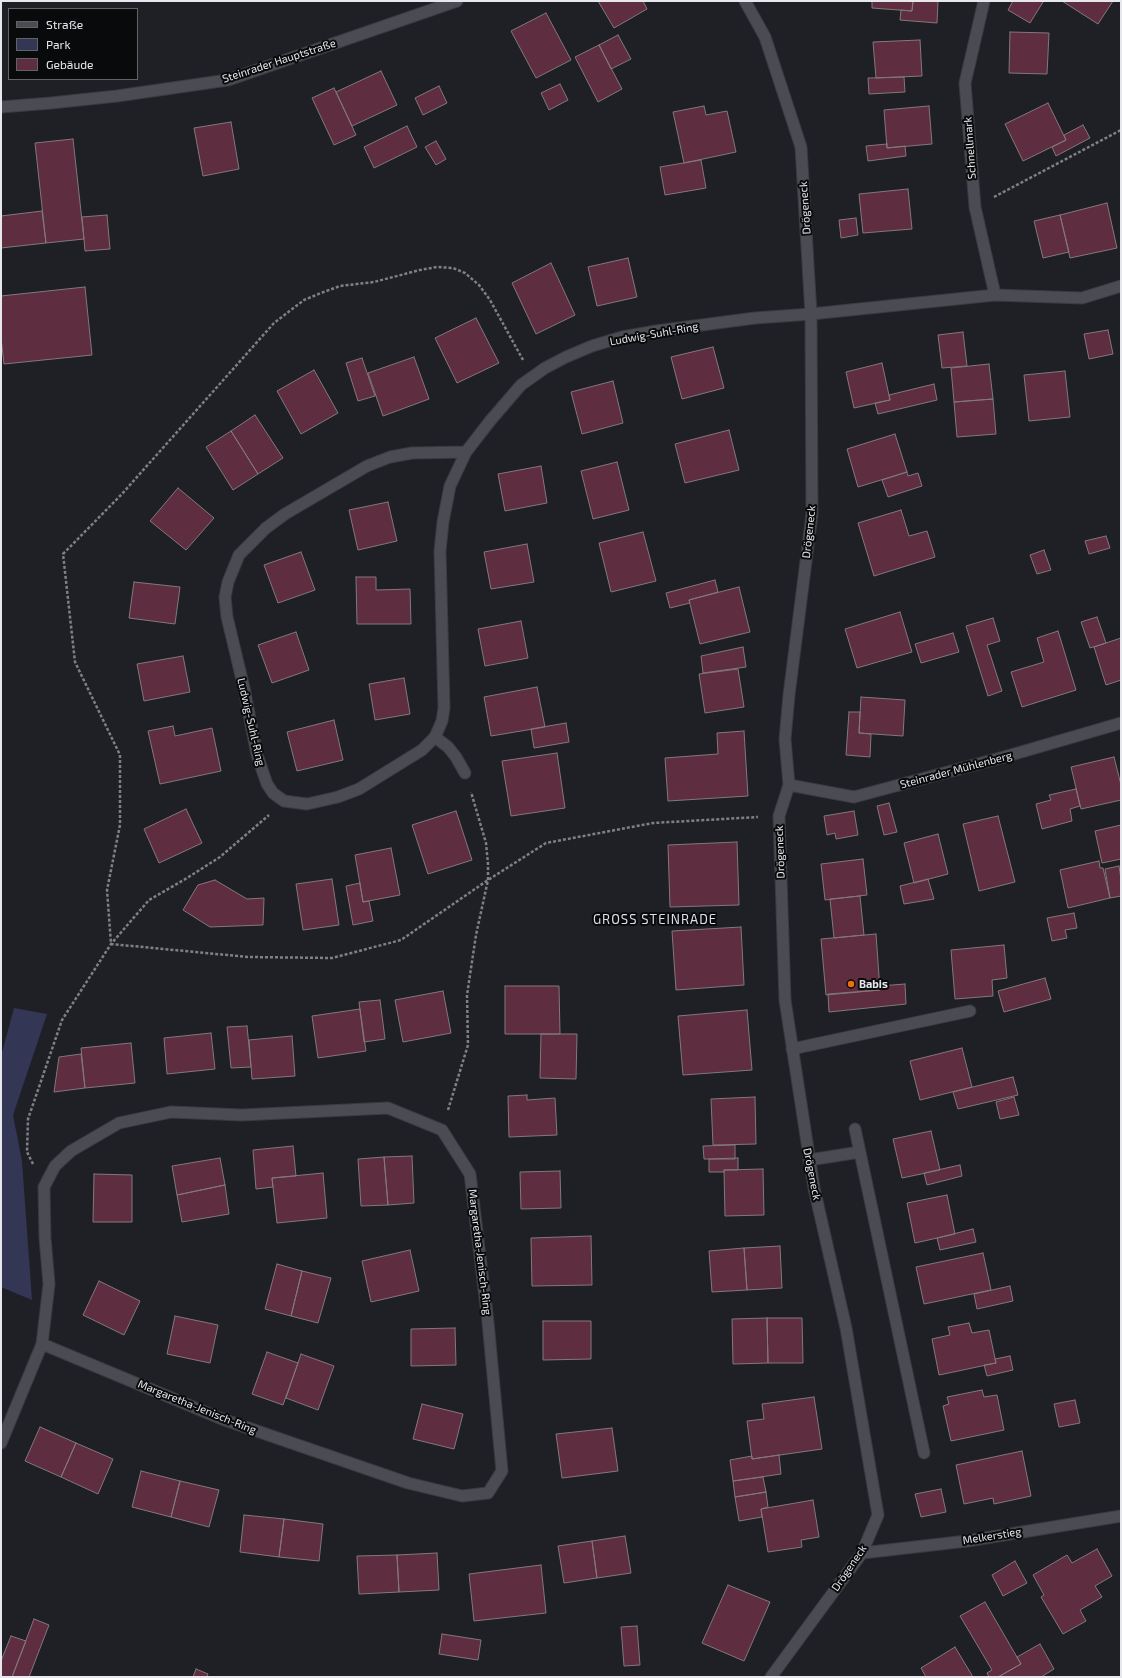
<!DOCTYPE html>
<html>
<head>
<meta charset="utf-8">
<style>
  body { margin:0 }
  #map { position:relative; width:1122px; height:1678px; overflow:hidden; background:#1f2026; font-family:"Exo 2",sans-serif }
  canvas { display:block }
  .frame { position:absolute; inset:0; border:2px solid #e7e8ed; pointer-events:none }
  .legend { position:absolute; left:8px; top:8px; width:130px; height:72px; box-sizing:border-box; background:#090a0c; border:1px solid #626366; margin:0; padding:5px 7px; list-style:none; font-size:12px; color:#e7e8ed }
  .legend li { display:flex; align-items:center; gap:8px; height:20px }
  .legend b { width:20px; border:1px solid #626366 }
</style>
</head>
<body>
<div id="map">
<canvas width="1122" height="1678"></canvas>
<div class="frame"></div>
<ul class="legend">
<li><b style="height:5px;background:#4b4c53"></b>Straße</li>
<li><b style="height:11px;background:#333655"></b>Park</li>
<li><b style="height:11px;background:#5e2d3f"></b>Gebäude</li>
</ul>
</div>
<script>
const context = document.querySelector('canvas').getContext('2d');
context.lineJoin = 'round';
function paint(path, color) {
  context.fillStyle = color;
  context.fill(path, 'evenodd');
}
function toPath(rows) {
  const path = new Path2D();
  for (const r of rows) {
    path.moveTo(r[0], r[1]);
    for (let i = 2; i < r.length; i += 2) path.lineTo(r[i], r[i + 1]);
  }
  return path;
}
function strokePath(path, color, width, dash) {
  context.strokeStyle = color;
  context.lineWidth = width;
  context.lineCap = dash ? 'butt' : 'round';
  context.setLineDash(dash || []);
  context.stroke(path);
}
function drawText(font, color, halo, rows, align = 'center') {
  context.font = font + ' "Exo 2",sans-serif';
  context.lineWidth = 4;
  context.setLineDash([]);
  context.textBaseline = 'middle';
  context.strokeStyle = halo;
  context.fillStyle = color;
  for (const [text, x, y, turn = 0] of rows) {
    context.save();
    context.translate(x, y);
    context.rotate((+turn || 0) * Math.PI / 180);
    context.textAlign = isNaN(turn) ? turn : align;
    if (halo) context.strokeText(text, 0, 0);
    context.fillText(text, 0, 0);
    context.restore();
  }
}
paint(toPath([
  [14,1008,47,1014,13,1115,22,1161,32,1300,1,1287,1,1056]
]), '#333655');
const building = toPath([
  [598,1,643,1,647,9,614,28,598,1],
  [872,1,913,1,912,11,872,8,872,1],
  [913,1,938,1,937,23,900,20,901,10,912,11,913,1],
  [1013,1,1041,1,1043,2,1030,23,1008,10,1013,1],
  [1062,1,1113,1,1098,24,1062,1],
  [546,13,571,60,536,78,511,31,546,13],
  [1010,32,1049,33,1047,74,1009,73,1010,32],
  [618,35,631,59,611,69,599,45,618,35],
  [920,40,922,76,876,78,873,42,920,40],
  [599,45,622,89,598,102,575,57,599,45],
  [381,71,397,105,352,126,336,92,381,71],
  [904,77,905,92,869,94,868,78,904,77],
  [560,84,568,100,549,110,541,93,560,84],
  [439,86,447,103,423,115,415,98,439,86],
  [334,88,356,135,334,145,312,98,334,88],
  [1048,103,1066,140,1023,161,1005,124,1048,103],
  [704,106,706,115,727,111,736,152,684,163,673,112,704,106],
  [929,106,932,144,887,148,884,110,929,106],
  [231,122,239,169,203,176,194,128,231,122],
  [1083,125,1090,138,1056,156,1052,147,1066,140,1064,135,1083,125],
  [407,126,417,147,374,168,364,147,407,126],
  [73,139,84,239,46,243,35,143,73,139],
  [436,141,446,159,436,165,425,147,436,141],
  [887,144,887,148,905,146,906,156,868,161,866,146,887,144],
  [701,160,706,188,665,195,660,167,701,160],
  [908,189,912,229,863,233,859,194,908,189],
  [1107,203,1117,248,1070,258,1060,215,1107,203],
  [42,211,46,243,1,248,1,216,42,211],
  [107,215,110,249,85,251,82,217,107,215],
  [1060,215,1069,252,1043,258,1034,221,1060,215],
  [856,218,858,235,841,238,839,220,856,218],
  [628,258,637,297,597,306,588,267,628,258],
  [551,263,575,315,536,334,512,283,551,263],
  [85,287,92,355,4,364,1,338,1,296,85,287],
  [476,318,499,363,457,383,435,338,476,318],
  [1108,330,1113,354,1089,359,1084,334,1108,330],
  [963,332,967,366,942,368,938,335,963,332],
  [713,347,724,388,682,399,671,357,713,347],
  [414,357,429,399,383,416,368,373,414,357],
  [362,358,375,396,358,401,346,363,362,358],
  [882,363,890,400,854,408,846,372,882,363],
  [989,364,993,399,954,402,951,368,989,364],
  [314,370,338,413,301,434,277,391,314,370],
  [1065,371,1070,417,1029,421,1024,375,1065,371],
  [613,381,623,423,582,434,571,392,613,381],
  [934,384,937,400,878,414,875,403,890,400,889,395,934,384],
  [993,399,996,434,957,437,954,402,993,399],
  [255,415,283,458,258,474,231,431,255,415],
  [729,430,739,470,685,483,675,444,729,430],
  [231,431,258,474,233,490,206,447,231,431],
  [895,434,907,472,858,487,847,449,895,434],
  [617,462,629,510,593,519,581,471,617,462],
  [541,466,547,503,505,511,498,474,541,466],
  [907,472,908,476,918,473,922,486,888,497,882,480,907,472],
  [178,488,214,518,186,550,150,521,178,488],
  [388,502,397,541,358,550,349,510,388,502],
  [901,510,909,536,927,531,935,557,874,576,858,523,901,510],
  [643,532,656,581,611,592,599,543,643,532],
  [1106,536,1110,548,1089,554,1085,541,1106,536],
  [527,544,534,582,491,589,484,552,527,544],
  [1044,550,1051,570,1037,574,1030,555,1044,550],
  [301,552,315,590,278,603,264,565,301,552],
  [356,577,376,577,376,590,410,589,411,624,357,624,356,577],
  [715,580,718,592,689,600,690,603,670,608,666,593,715,580],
  [134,582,180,587,175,624,129,618,134,582],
  [739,587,750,632,700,644,689,600,739,587],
  [900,612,912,652,857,668,845,629,900,612],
  [1097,617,1106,643,1090,648,1081,622,1097,617],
  [993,618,1000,641,987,645,1002,691,988,696,966,626,993,618],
  [521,621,528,658,485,666,478,629,521,621],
  [1058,631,1076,690,1022,707,1011,672,1044,662,1037,638,1058,631],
  [296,632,309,670,272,683,258,645,296,632],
  [953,633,959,652,921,663,915,644,953,633],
  [1121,638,1121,680,1106,685,1094,647,1121,638],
  [743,647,746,667,703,673,701,656,743,647],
  [183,656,190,692,144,701,137,664,183,656],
  [738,669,744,707,705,713,699,674,738,669],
  [404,678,410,714,375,720,369,684,404,678],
  [537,687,545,727,491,736,484,697,537,687],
  [861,697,905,700,903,736,859,733,861,697],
  [849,712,860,712,859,733,871,734,870,757,846,755,849,712],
  [334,720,343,760,297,771,287,732,334,720],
  [566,723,569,742,534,748,531,729,566,723],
  [173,726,175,736,212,728,221,771,160,784,148,731,173,726],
  [744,731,748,796,668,801,665,758,718,754,717,733,744,731],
  [557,753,565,808,511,816,502,761,557,753],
  [1114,757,1121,785,1121,800,1081,809,1071,767,1114,757],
  [1076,789,1080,806,1070,809,1072,821,1042,829,1036,804,1051,800,1049,795,1076,789],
  [889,803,897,832,884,835,877,806,889,803],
  [186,809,202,843,159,863,144,829,186,809],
  [456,811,472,860,428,874,412,825,456,811],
  [854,811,858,835,836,839,835,833,827,835,824,816,854,811],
  [998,816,1015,882,979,891,963,824,998,816],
  [1121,825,1121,859,1102,863,1095,831,1121,825],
  [938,834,948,874,914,883,904,843,938,834],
  [737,842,739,905,670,907,668,845,737,842],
  [391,848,400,895,363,902,355,855,391,848],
  [863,859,867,895,825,900,821,864,863,859],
  [1099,861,1100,868,1103,868,1110,898,1068,908,1060,870,1099,861],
  [1119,866,1121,879,1121,896,1110,898,1105,869,1119,866],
  [332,879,339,925,303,930,296,884,332,879],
  [928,879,934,899,904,904,900,886,928,879],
  [215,880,247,899,264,898,263,925,210,927,183,910,198,885,215,880],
  [360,883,363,902,369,901,373,921,353,925,346,886,360,883],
  [860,896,864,935,834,938,830,899,860,896],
  [1074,913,1077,928,1065,930,1067,938,1052,941,1047,918,1074,913],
  [741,927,744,985,676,990,672,931,741,927],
  [876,934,880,990,826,995,821,939,876,934],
  [1004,945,1007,978,992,980,993,996,955,999,951,950,1004,945],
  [1045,978,1051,999,1004,1012,998,991,1045,978],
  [905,984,906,1004,829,1012,828,994,880,990,880,986,905,984],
  [505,986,559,986,560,1034,505,1034,505,986],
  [443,991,451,1033,403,1042,395,1000,443,991],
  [380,1000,385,1039,364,1042,359,1002,380,1000],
  [360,1009,366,1051,318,1058,312,1016,360,1009],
  [747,1010,752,1070,683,1075,678,1016,747,1010],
  [247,1026,251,1067,231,1068,227,1027,247,1026],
  [211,1033,215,1069,167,1074,164,1038,211,1033],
  [541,1034,577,1034,576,1079,540,1078,541,1034],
  [292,1036,295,1076,252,1079,249,1040,292,1036],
  [131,1043,135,1083,85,1088,81,1048,131,1043],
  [962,1048,972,1087,920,1100,910,1061,962,1048],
  [81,1054,85,1088,54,1092,59,1057,81,1054],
  [1013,1077,1018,1095,958,1109,953,1092,1013,1077],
  [527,1095,527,1100,555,1098,557,1135,509,1137,508,1096,527,1095],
  [755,1097,756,1144,713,1145,711,1099,755,1097],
  [1014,1097,1019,1115,1000,1119,996,1102,1014,1097],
  [931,1131,940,1170,902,1178,893,1139,931,1131],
  [735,1145,735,1159,704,1159,703,1146,735,1145],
  [293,1146,296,1176,272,1178,273,1187,256,1189,253,1150,293,1146],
  [412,1156,414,1203,388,1205,384,1157,412,1156],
  [384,1157,388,1205,361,1206,358,1159,384,1157],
  [220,1158,225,1185,177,1195,172,1166,220,1158],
  [738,1158,738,1170,724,1170,724,1172,709,1172,709,1159,738,1158],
  [960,1165,962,1176,927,1185,924,1173,960,1165],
  [763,1169,764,1215,725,1216,724,1170,763,1169],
  [560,1171,561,1208,521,1209,520,1172,560,1171],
  [323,1173,327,1218,277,1223,272,1178,323,1173],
  [94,1174,132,1175,132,1222,93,1222,94,1174],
  [225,1185,229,1214,182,1222,177,1195,225,1185],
  [947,1195,955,1234,915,1243,907,1203,947,1195],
  [973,1229,976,1242,940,1250,937,1238,973,1229],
  [591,1236,592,1285,532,1286,531,1238,591,1236],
  [780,1246,782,1288,747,1290,744,1248,780,1246],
  [744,1248,747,1290,712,1292,709,1251,744,1248],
  [410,1250,419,1291,371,1302,362,1261,410,1250],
  [983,1253,991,1290,924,1304,916,1267,983,1253],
  [277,1264,302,1271,291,1316,265,1309,277,1264],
  [302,1271,331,1278,318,1323,291,1316,302,1271],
  [99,1281,140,1301,124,1335,83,1315,99,1281],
  [1010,1286,1013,1301,977,1309,974,1294,1010,1286],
  [175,1316,218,1325,210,1363,167,1354,175,1316],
  [767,1318,802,1318,803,1363,768,1363,767,1318],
  [767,1318,768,1363,733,1364,732,1319,767,1318],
  [543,1321,591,1321,591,1359,543,1360,543,1321],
  [969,1323,972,1333,989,1330,996,1363,939,1375,932,1339,950,1335,948,1327,969,1323],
  [455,1328,456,1365,411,1366,411,1329,455,1328],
  [267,1352,298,1363,283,1405,252,1394,267,1352],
  [301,1354,334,1366,318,1410,286,1398,301,1354],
  [1010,1356,1013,1370,987,1376,984,1365,996,1363,995,1359,1010,1356],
  [982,1390,984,1397,997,1395,1004,1430,951,1441,943,1406,949,1404,947,1397,982,1390],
  [814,1397,822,1449,752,1459,747,1421,764,1419,762,1404,814,1397],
  [1075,1400,1080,1423,1059,1427,1054,1404,1075,1400],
  [422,1404,463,1414,454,1449,413,1439,422,1404],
  [40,1427,76,1443,61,1477,25,1461,40,1427],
  [612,1428,618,1471,562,1478,556,1434,612,1428],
  [76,1443,113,1459,98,1494,61,1477,76,1443],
  [1022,1451,1031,1496,994,1504,993,1498,964,1504,956,1465,1022,1451],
  [779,1455,781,1474,733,1481,730,1460,752,1456,752,1459,779,1455],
  [141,1471,180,1481,171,1517,132,1507,141,1471],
  [763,1477,766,1492,735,1497,733,1481,763,1477],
  [180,1481,219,1490,209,1527,171,1517,180,1481],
  [941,1489,946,1512,921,1517,915,1494,941,1489],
  [766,1492,768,1507,761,1509,762,1517,739,1521,735,1497,766,1492],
  [813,1500,819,1537,801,1540,802,1547,768,1552,761,1509,813,1500],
  [244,1515,284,1519,279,1557,240,1552,244,1515],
  [284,1519,323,1524,319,1561,279,1557,284,1519],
  [625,1536,631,1573,597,1578,592,1541,625,1536],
  [592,1541,597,1578,564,1583,558,1546,592,1541],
  [1097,1549,1112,1576,1095,1586,1102,1597,1080,1610,1086,1621,1063,1634,1041,1597,1044,1595,1033,1575,1067,1555,1072,1563,1097,1549],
  [437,1553,439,1590,399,1592,397,1555,437,1553],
  [397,1555,399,1592,359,1594,357,1556,397,1555],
  [1015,1561,1027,1583,1003,1596,992,1575,1015,1561],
  [541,1565,546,1613,474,1621,469,1574,541,1565],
  [728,1585,770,1602,744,1661,702,1643,728,1585],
  [985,1602,1021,1664,998,1677,989,1677,987,1673,992,1670,960,1616,985,1602],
  [34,1619,49,1625,29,1677,12,1677,34,1619],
  [637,1626,640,1665,624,1666,621,1627,637,1626],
  [442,1634,481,1640,478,1660,439,1654,442,1634],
  [11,1636,26,1641,12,1677,1,1677,1,1661,11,1636],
  [1040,1644,1054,1669,1041,1677,998,1677,1021,1664,1017,1657,1040,1644],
  [955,1647,973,1677,926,1677,921,1668,955,1647],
  [196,1669,208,1674,207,1677,193,1677,196,1669]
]);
paint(building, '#5e2d3f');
strokePath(building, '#82787b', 1);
const service = toPath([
  [435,737,448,747,456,757,465,773],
  [792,1049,970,1011],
  [855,1129,924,1453],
  [809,1160,860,1152]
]);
const minor = toPath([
  [745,1,765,37,801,147,811,314,812,514,789,695,785,739,789,785,779,816,785,1000,814,1188,846,1328,878,1515,862,1553,771,1677],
  [984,1,965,83,975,207,995,295],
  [466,452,412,453,390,457,367,466,285,514,266,528,239,555,228,582,225,597,227,617,244,688,257,755,267,784,273,793,284,801,307,804,338,797,359,789,422,750,435,737,442,721,444,708,440,551,443,522,450,486,466,452,490,421,521,385,545,368,566,357,592,346,622,337,656,331,755,318,811,314,995,295,1082,298,1121,286],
  [789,785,854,797,1004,757,1121,723],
  [1,1443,42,1344,49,1284,45,1238,44,1187,55,1166,71,1151,119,1123,171,1112,242,1115,388,1108,442,1130,470,1174,488,1322,502,1471,488,1493,462,1496,408,1483,222,1419,42,1344],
  [862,1553,967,1541,1121,1516]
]);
const secondary = toPath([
  [1,107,51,103,117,96,228,80,457,1]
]);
strokePath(service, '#3a3a40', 13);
strokePath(minor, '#3a3a40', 13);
strokePath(secondary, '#3a3a40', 13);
strokePath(toPath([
  [994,197,1121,130],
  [523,360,490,300,479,285,465,273,453,268,437,267,420,270,374,282,340,286,321,293,304,300,274,323,121,495,63,554,75,662,120,755,120,825,107,890,111,944,248,957,332,958,401,940,488,880,546,843,653,823,758,817],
  [448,1110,468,1045,467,995,476,935,488,880,488,864,486,843,471,792],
  [33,1164,27,1152,28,1119,62,1020,111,944,149,900,187,878,220,857,269,815]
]), '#7f8086', 2.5, [3, 2]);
strokePath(service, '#4b4c53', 11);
strokePath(minor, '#4b4c53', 11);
strokePath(secondary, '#4b4c53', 11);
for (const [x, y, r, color] of [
  [851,984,4,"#e8710a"]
]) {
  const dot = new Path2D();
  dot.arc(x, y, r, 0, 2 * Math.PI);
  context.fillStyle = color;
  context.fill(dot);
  strokePath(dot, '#090a0c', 1.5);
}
drawText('11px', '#e7e8ed', '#090a0c', [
  ["Steinrader Hauptstraße",279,61,-18],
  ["Schnellmark",970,148,-94],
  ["Drögeneck",805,208,-94],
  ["Ludwig-Suhl-Ring",654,334,-10],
  ["Drögeneck",809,532,-84],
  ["Ludwig-Suhl-Ring",251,722,77],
  ["Steinrader Mühlenberg",956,770,-15],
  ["Drögeneck",780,852,-92],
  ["Drögeneck",812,1174,79],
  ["Margaretha-Jenisch-Ring",480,1252,83],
  ["Margaretha-Jenisch-Ring",197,1407,22],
  ["Melkerstieg",992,1536,-9],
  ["Drögeneck",849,1568,-56]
]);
drawText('bold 11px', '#e7e8ed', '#090a0c', [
  ["Babis",859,984]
], 'left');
context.letterSpacing = '1px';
drawText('13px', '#dddfe8', '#090a0c', [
  ["GROSS STEINRADE",655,920]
]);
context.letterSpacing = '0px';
</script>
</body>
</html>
